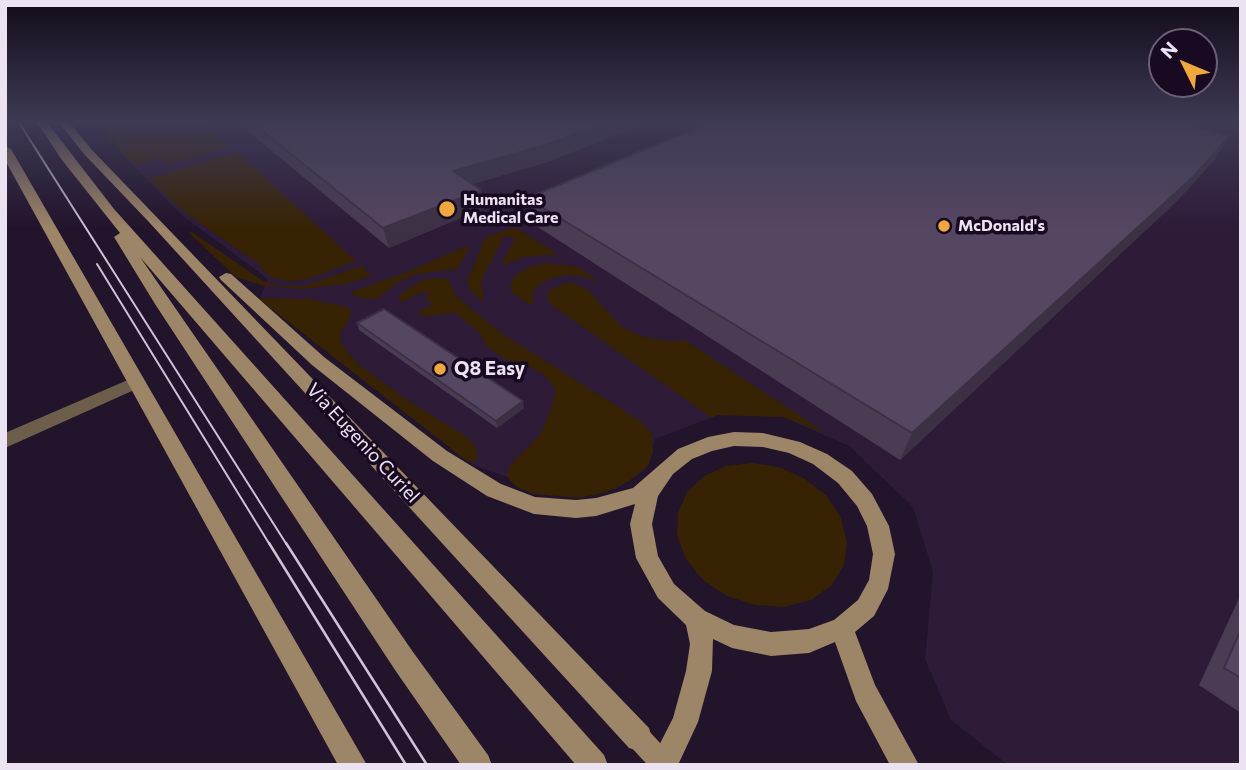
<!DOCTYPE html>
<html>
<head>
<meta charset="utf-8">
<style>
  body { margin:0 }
  #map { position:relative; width:1246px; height:770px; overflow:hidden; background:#22142b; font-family:Commissioner,sans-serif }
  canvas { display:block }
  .frame { position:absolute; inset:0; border:7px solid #ebe2f2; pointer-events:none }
  .north { position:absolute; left:1148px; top:28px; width:70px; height:70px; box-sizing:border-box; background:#180a21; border:2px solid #6c6075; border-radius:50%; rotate:313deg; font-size:19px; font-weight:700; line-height:28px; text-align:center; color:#ebe2f2 }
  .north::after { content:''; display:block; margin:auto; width:24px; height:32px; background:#efa73e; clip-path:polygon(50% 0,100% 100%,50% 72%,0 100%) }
</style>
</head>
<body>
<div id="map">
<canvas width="1246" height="770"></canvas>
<div class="frame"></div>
<div class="north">N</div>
</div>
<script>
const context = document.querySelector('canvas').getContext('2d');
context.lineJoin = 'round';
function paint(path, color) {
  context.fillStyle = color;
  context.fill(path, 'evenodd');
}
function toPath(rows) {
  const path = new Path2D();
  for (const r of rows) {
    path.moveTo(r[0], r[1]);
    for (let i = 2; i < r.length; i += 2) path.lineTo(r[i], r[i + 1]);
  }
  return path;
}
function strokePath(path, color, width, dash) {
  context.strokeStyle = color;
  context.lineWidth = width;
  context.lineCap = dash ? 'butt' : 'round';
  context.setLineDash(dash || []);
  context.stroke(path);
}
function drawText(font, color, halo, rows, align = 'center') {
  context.font = font + ' Commissioner,sans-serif';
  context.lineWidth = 7;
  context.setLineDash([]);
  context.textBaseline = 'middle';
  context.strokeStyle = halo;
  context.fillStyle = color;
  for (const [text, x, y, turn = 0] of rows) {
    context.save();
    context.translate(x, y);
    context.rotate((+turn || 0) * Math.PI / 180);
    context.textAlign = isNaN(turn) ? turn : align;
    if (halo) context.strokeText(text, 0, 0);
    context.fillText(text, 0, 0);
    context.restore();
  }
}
paint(toPath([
  [91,121,1241,121,1241,765,1008,765,951,720,925,659,933,572,913,507,849,446,783,417,718,415,655,439,645,470,616,489,550,492,473,465,260,297,268,279,183,216,121,153,105,131,105,124]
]), '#2d1b38');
paint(toPath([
  [101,121,201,121,230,147,168,164,160,158,135,165,121,153,105,131,105,124],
  [237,152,356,261,308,279,289,281,271,278,256,262,187,214,149,179],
  [514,227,558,254,523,257,501,266,515,238,504,236,481,281,484,299,482,301,471,291,467,282,485,238],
  [192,232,263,281,277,286,304,286,361,266,372,276,344,284,300,289,264,286,236,277,189,233],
  [467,246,470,247,457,269,416,274,396,283,378,299,361,298,349,293,407,272],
  [546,263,578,267,599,281,581,276,563,275,548,279,536,287,532,296,534,304,530,305,513,293,510,287,514,276,529,267],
  [435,278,448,279,456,296,501,333,642,422,652,434,653,452,648,466,629,481,607,492,579,498,535,494,518,488,509,480,507,473,512,463,540,435,551,408,556,390,544,375,526,365,506,360,486,346,480,333,455,313,425,316,416,313,433,304,425,298,430,295,424,291,400,303,399,298,404,291,423,280],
  [572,283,588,290,623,328,644,337,665,341,686,341,826,433,783,417,718,415,712,418,553,306,547,299,548,292,562,284],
  [261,298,309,299,347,307,352,313,340,334,342,345,358,364,410,402,467,437,475,446,478,458,474,462,467,461,259,299],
  [752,463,779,467,805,479,827,496,841,518,847,543,844,565,832,585,811,600,784,607,755,605,727,596,703,580,686,559,677,536,678,513,687,492,704,476,726,466]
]), '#372203');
paint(toPath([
  [137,376,146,382,143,386,5,448,5,433,137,376]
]), '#6d5e4c');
paint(toPath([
  [36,121,46,121,114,209,604,755,608,765,576,765,140,257,413,652,488,755,492,765,461,765,395,670,155,304,114,237,120,233,62,160,36,121],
  [58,121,68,121,92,150,649,728,652,738,649,748,639,751,629,748,148,221,84,154,58,121],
  [5,146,11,149,367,765,338,765,5,160,5,146],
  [226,273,231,274,324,357,447,451,501,484,535,497,576,500,596,498,633,488,678,449,708,437,734,432,763,433,800,442,827,454,852,471,872,494,889,526,895,554,888,589,874,616,855,632,875,685,919,765,890,765,856,701,835,642,809,653,771,656,732,648,713,639,712,671,698,722,678,765,649,765,673,718,686,671,690,644,686,625,658,598,636,558,630,524,635,504,596,516,576,518,534,514,487,496,433,461,312,365,221,280,219,277,226,273],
  [734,446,763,447,789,453,813,464,838,483,857,506,867,526,873,554,869,580,858,600,834,620,809,629,771,632,734,625,705,611,674,584,658,556,652,524,658,496,673,474,692,459,712,451,734,446]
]), '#9d8568');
strokePath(toPath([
  [18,121,287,545],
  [97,264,270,545]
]), '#cec4d5', 2);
strokePath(toPath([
  [269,543,406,765],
  [286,543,427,765]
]), '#cec4d5', 2.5);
strokePath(toPath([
  [639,738,664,765]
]), '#9d8568', 24);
paint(toPath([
  [236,121,652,121,547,162,473,184,484,208,389,248],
  [1216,158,1178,200,900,460,530,222,527,198],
  [357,323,524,408,497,428,359,330],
  [1241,594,1241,713,1199,685]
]), '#493c53');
paint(toPath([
  [609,121,652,121,547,162,456,189,453,171],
  [1230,136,1216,158,1178,200,900,460,912,433],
  [481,190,484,208,389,248,383,228],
  [523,401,524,408,497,428,496,421]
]), '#3c3144');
const building = toPath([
  [250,121,609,121,545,145,453,171,481,190,383,228,250,121],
  [714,121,1176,121,1230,136,1193,177,912,433,527,198,714,121],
  [384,309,523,401,496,421,357,323,384,309],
  [1241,629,1241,678,1224,668,1241,629]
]);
paint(building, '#554661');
strokePath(building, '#3c3144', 2);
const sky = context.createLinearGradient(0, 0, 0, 229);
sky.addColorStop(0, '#130b18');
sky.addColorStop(0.53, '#3e3a55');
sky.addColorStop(1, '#3e3a5500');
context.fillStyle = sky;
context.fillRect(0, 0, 1246, 229);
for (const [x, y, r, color] of [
  [447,209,9,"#efa73e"],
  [944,226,7,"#efa73e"],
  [440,369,7,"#efa73e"]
]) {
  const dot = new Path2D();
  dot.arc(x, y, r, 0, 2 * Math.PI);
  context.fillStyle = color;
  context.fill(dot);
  strokePath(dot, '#180a21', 2.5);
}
drawText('bold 16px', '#ebe2f2', '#180a21', [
  ["Humanitas",463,200],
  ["Medical Care",463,218],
  ["McDonald's",958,226]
], 'left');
drawText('bold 19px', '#ebe2f2', '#180a21', [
  ["Q8 Easy",454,369]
], 'left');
drawText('19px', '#ebe2f2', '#180a21', [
  ["Via Eugenio Curiel",363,443,47]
]);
</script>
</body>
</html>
